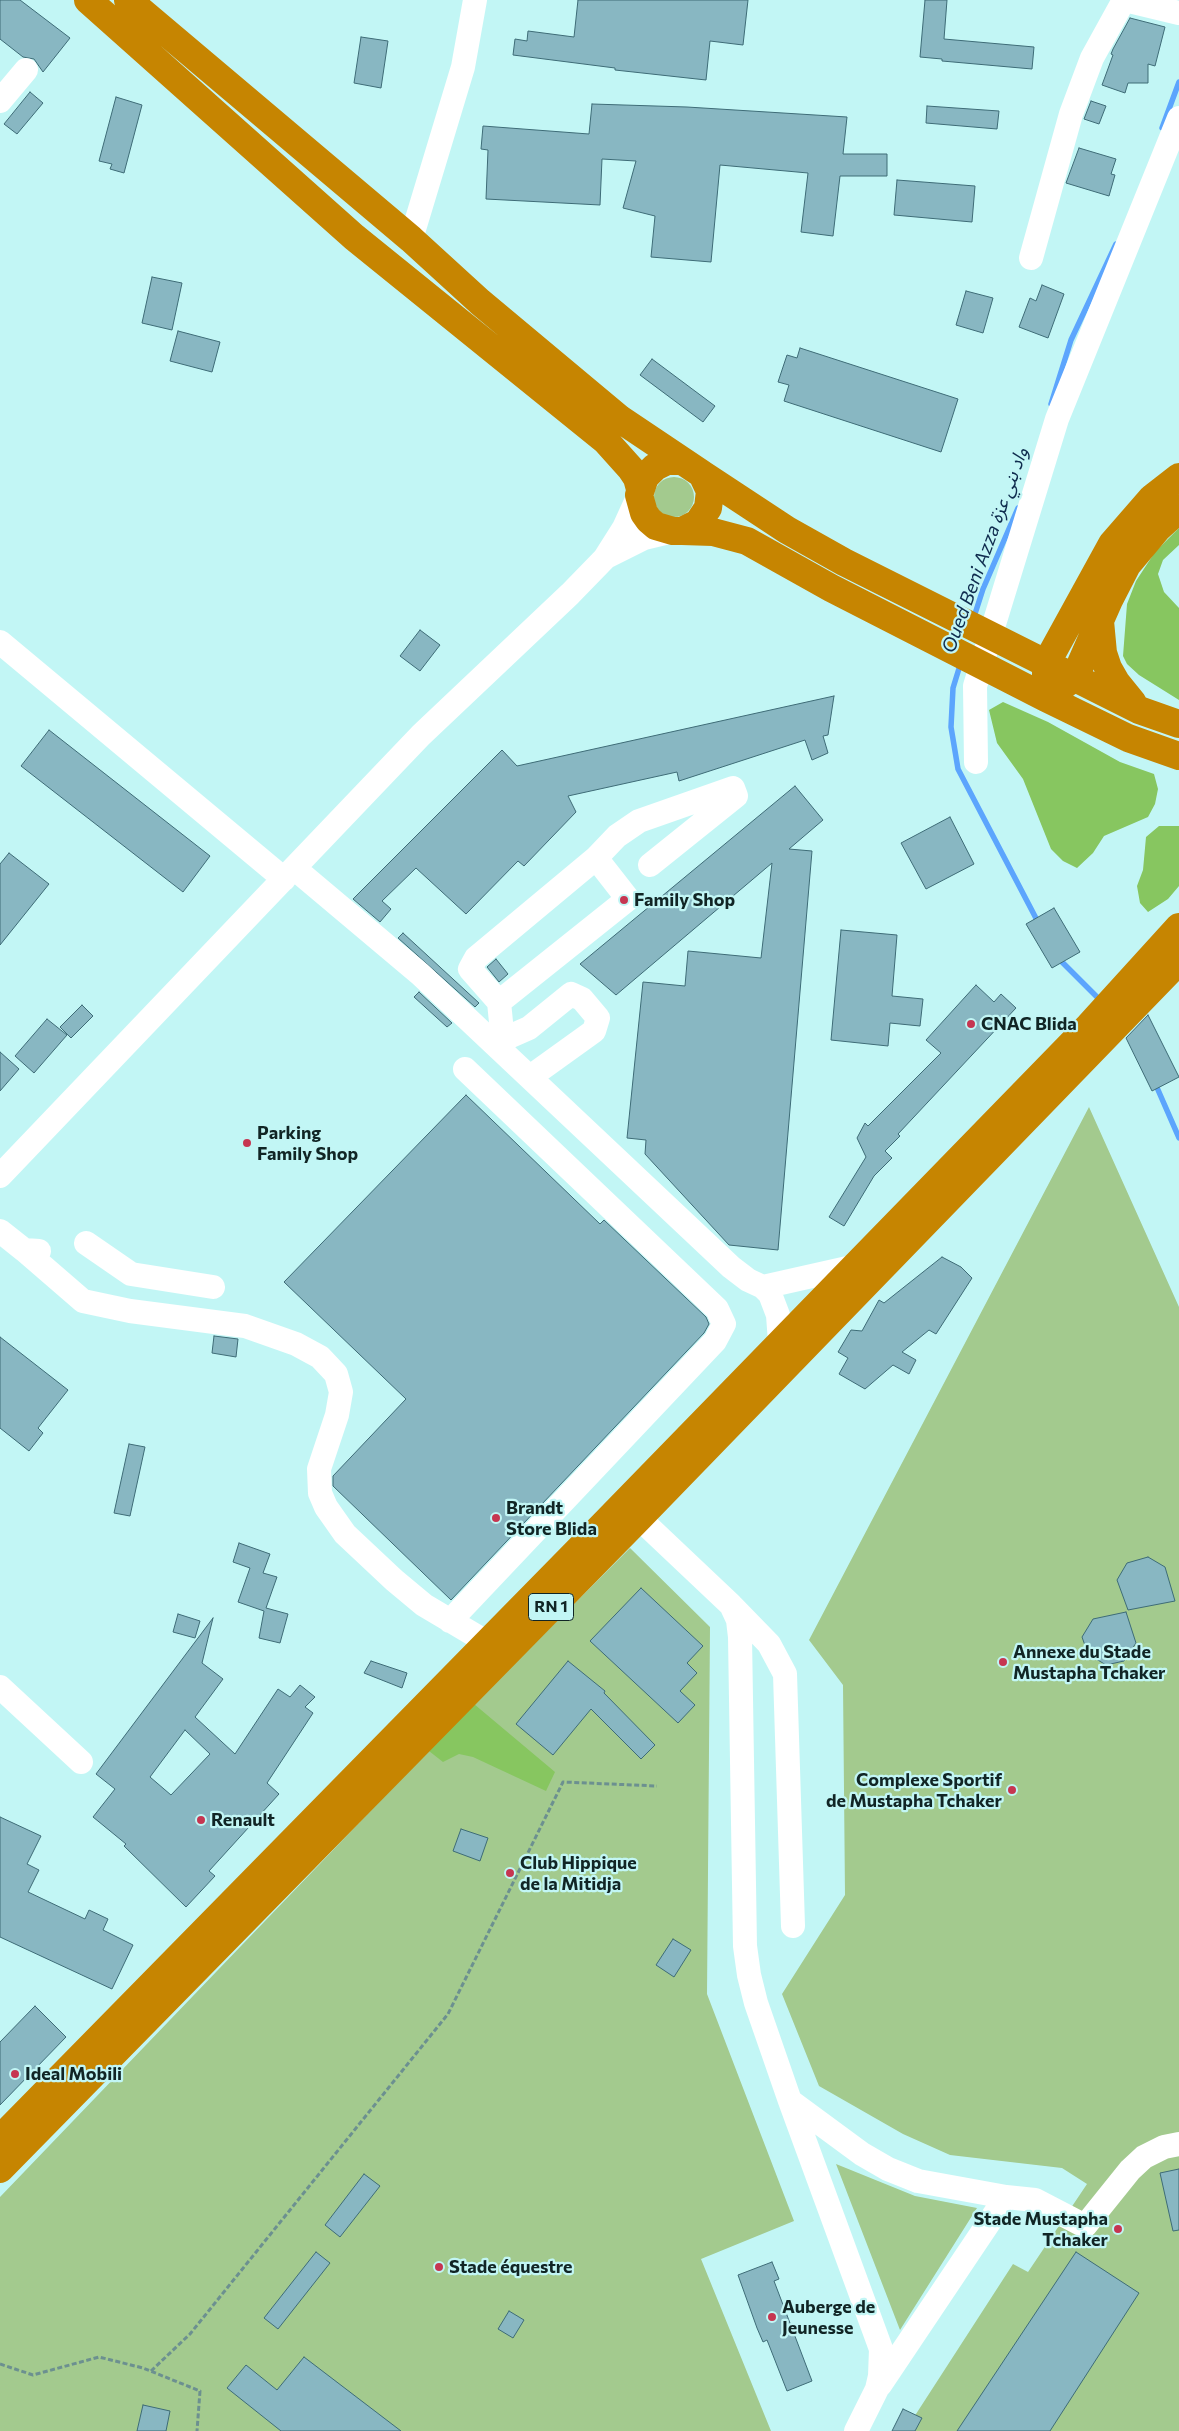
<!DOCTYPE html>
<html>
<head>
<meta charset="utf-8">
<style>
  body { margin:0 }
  canvas { display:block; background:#c2f6f5 }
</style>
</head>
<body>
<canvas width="1179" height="2431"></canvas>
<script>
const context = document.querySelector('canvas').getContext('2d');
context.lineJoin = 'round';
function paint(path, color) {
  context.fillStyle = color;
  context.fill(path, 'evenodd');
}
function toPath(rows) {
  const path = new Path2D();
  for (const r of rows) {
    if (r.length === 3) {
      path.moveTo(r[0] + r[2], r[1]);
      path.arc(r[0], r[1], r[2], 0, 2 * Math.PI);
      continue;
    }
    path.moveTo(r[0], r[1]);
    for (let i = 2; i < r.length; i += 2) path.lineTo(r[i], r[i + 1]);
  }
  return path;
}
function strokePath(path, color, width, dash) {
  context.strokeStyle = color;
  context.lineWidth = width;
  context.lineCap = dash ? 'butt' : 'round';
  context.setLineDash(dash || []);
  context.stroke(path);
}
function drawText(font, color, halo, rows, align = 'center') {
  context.font = font + ' Commissioner,"Noto Sans Arabic",sans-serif';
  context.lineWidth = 4.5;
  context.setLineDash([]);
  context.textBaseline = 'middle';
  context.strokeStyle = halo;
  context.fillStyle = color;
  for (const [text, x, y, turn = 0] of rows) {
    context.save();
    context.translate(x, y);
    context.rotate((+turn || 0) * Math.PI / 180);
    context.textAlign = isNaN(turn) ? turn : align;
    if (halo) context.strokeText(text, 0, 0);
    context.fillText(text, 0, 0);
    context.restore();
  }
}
paint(toPath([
  [674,497,20],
  [1089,1107,1179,1307,1179,2431,905,2431,1013,2264,1028,2272,1087,2184,1062,2168,950,2155,903,2134,819,2086,782,1994,845,1895,843,1685,809,1640],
  [630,1548,710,1627,707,1994,794,2221,701,2259,771,2431,0,2431,0,2197,457,1721],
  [836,2164,915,2196,977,2208,900,2330]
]), '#a3ca8e');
paint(toPath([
  [1179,528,1179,545,1163,560,1158,574,1164,592,1179,608,1179,700,1139,675,1127,664,1123,656,1127,604,1136,581,1155,552],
  [1003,702,1048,722,1120,762,1154,774,1158,789,1155,804,1148,817,1104,836,1093,853,1077,868,1063,861,1051,849,1023,779,997,743,989,710],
  [1159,826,1179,826,1179,886,1168,899,1148,912,1140,903,1137,886,1143,870,1146,837],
  [474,1704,555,1772,546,1791,473,1757,459,1754,443,1762,429,1751]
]), '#87c660');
strokePath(toPath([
  [1162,128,1179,82],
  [1051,404,1071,340,1116,244],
  [973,620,983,589,1018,508],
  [961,662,953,688,951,727,958,769,1039,924],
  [1058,958,1101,1001],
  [1155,1083,1179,1138]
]), '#5ca5fd', 5.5);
const building = toPath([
  [0,0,20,0,70,38,43,72,34,59,23,57,0,39,0,0],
  [578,0,748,0,743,45,710,41,706,80,615,70,615,68,513,55,515,39,527,41,528,31,574,37,578,0],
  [925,0,947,0,944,39,1034,47,1032,69,942,61,942,59,920,57,925,0],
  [1130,18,1165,27,1155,66,1148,64,1148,83,1128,83,1125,93,1102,85,1113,55,1111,54,1113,49,1130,18],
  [361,37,388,41,381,88,354,83,361,37],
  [30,92,43,103,17,134,4,124,30,92],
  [116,97,142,105,124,173,110,169,112,164,99,161,116,97],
  [1091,101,1106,106,1099,124,1084,119,1091,101],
  [592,104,687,107,847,117,843,154,887,154,887,176,840,176,833,236,801,232,808,173,720,165,711,262,651,257,655,216,623,208,636,161,602,159,600,205,486,199,488,150,481,149,483,126,589,134,592,104],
  [927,106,999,111,997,129,926,123,927,106],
  [1079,148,1116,159,1111,174,1115,175,1109,196,1066,183,1079,148],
  [897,180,975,186,972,222,894,215,897,180],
  [152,277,182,283,172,330,142,323,152,277],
  [1042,285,1064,294,1048,338,1019,327,1030,298,1036,301,1042,285],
  [966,291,993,298,983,333,956,325,966,291],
  [178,331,220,342,212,372,170,361,178,331],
  [800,348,958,399,941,452,784,401,789,385,778,382,787,355,797,358,800,348],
  [652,359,715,406,703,422,640,375,652,359],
  [420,630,440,645,420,671,400,656,420,630],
  [834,696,828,735,823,736,828,753,812,760,805,740,679,781,677,772,568,796,576,812,524,866,518,861,466,914,416,868,382,901,391,909,380,922,353,899,502,750,517,766,834,696],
  [49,730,210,856,183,892,21,766,49,730],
  [795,786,823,820,789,849,812,851,778,1250,729,1245,645,1154,646,1140,627,1138,643,982,685,986,688,951,761,958,772,863,616,995,580,964,795,786],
  [950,817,974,864,926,889,901,843,950,817],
  [9,853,49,884,0,945,0,864,9,853],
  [1054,908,1080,952,1052,968,1026,924,1054,908],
  [841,930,897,935,892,996,923,999,920,1026,890,1023,888,1046,831,1040,841,930],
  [403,933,479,1003,475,1007,398,938,403,933],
  [496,959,508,974,499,982,487,967,496,959],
  [976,985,994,1002,1001,994,1016,1008,898,1134,900,1136,885,1151,892,1158,874,1176,844,1226,829,1217,866,1157,857,1138,865,1123,868,1126,941,1053,926,1040,976,985],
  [419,992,452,1023,447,1027,414,997,419,992],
  [82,1005,93,1016,71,1038,60,1027,82,1005],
  [1148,1015,1179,1077,1152,1091,1126,1038,1148,1015],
  [47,1019,67,1035,34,1073,15,1056,47,1019],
  [0,1052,19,1069,0,1091,0,1052],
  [466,1095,600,1224,604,1220,706,1317,709,1324,704,1333,451,1600,333,1486,333,1476,406,1399,284,1282,466,1095],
  [942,1257,961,1267,972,1278,936,1334,929,1330,902,1352,916,1360,909,1374,893,1365,865,1389,839,1374,848,1358,838,1352,851,1330,862,1331,879,1300,884,1303,942,1257],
  [214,1336,238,1339,236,1357,212,1353,214,1336],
  [0,1337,68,1390,38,1428,43,1433,29,1451,0,1428,0,1337],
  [129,1444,145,1447,130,1516,114,1513,129,1444],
  [239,1543,270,1554,263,1573,277,1577,266,1608,288,1614,280,1643,259,1638,264,1611,238,1602,250,1568,233,1562,239,1543],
  [1148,1557,1165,1567,1175,1601,1128,1610,1117,1580,1127,1563,1148,1557],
  [641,1588,703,1646,687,1663,697,1673,680,1691,695,1705,678,1723,590,1641,641,1588],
  [1126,1612,1136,1643,1124,1661,1106,1665,1088,1654,1082,1637,1093,1619,1126,1612],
  [178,1614,200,1621,195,1638,173,1632,178,1614],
  [213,1618,202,1663,223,1679,195,1717,235,1754,278,1689,290,1697,300,1685,315,1697,305,1707,313,1713,267,1783,279,1794,209,1871,215,1876,186,1907,124,1846,126,1844,93,1817,115,1789,96,1774,213,1618],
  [185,1730,210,1754,171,1795,150,1777,185,1730],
  [371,1661,407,1673,402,1688,364,1673,371,1661],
  [568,1661,605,1691,604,1693,655,1745,641,1759,591,1709,553,1755,516,1724,568,1661],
  [0,1817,41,1836,27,1864,39,1870,28,1892,85,1919,89,1910,108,1919,103,1930,133,1945,112,1989,0,1937,0,1817],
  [461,1829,488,1838,480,1861,453,1851,461,1829],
  [673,1939,691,1950,674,1977,656,1965,673,1939],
  [35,2006,66,2037,0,2105,0,2042,35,2006],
  [1179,2169,1179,2230,1173,2231,1160,2173,1179,2169],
  [364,2174,380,2186,340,2237,325,2225,364,2174],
  [316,2252,330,2263,278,2329,264,2318,316,2252],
  [1076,2252,1139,2293,1050,2431,957,2431,1076,2252],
  [772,2262,779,2279,774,2281,812,2381,787,2391,767,2340,763,2342,757,2328,738,2275,772,2262],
  [509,2311,524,2320,513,2338,498,2329,509,2311],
  [304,2357,401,2431,281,2431,227,2388,246,2365,277,2390,304,2357],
  [143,2405,170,2411,166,2431,137,2431,143,2405],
  [903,2409,922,2418,915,2431,892,2431,903,2409]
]);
paint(building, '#88b7c2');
strokePath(building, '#3e6c77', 1);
strokePath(toPath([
  [0,2364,33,2375,99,2357,143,2368,200,2391,197,2431],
  [151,2371,190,2334,448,2014,563,1782,657,1786]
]), '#6c9090', 3, [5, 2.5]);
strokePath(toPath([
  [1125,0,1179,13],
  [0,101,26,70],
  [411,239,463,67,475,0],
  [1031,258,1071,114,1092,58,1124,0],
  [606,557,644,538,673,531],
  [0,642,284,879],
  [976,762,975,686,1057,419,1179,118],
  [596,858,617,836,639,821,733,788,736,796,650,865],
  [294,868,420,974,731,1267,748,1280,763,1287,770,1294,778,1315,780,1342],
  [499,1002,628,899,596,858,476,958,470,969,499,1002,504,1052],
  [504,1039,529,1028,571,994,582,999,598,1018,594,1031,530,1077],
  [0,1176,421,735,570,594,605,558,624,528,639,495],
  [0,1231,24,1250,39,1251],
  [86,1243,131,1274,213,1287],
  [24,1250,83,1301,130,1311,245,1326,296,1344,320,1357,336,1374,341,1392,337,1415,319,1469,320,1493,326,1507,345,1534,394,1580,424,1605,488,1643],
  [763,1287,852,1267],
  [639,1518,731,1605,738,1620,740,1637,745,1946,749,1975,756,2003,790,2101,881,2349,880,2376,877,2389,856,2431],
  [733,1607,769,1644,785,1674,793,1926],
  [450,1621,715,1341,724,1324,717,1309,465,1069],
  [0,1687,81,1762],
  [790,2101,862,2154,888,2169,918,2181,1006,2197,880,2385],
  [1006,2197,1035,2200,1085,2226,1130,2170,1144,2157,1164,2147,1179,2144]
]), '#fff', 24);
strokePath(toPath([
  [88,0,354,237,605,440,631,469,637,478,640,489],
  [128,0,411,239,480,302,620,419,702,474,710,491,708,508,698,523,682,531,673,531,656,526,649,520,644,513,639,495,645,477,655,467,667,461,681,461],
  [702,474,787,530,844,562,1139,710,1179,724],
  [682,531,713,532,747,541,831,588,1046,698,1128,738,1179,756],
  [1100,621,1103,653,1108,668,1116,682,1133,703],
  [1046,681,1046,664,1112,544,1152,498,1179,477],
  [1060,688,1075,677,1109,600,1127,565,1158,528,1179,509],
  [0,2139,604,1524,1089,1026,1179,927],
  [0,2169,639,1518,1179,961]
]), '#c68501', 28);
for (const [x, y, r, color] of [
  [624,900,5,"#c63651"],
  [971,1024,5,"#c63651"],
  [247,1143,5,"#c63651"],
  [496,1518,5,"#c63651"],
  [1003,1662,5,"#c63651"],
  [1012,1790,5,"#c63651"],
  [201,1820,5,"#c63651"],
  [510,1873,5,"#c63651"],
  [15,2074,5,"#c63651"],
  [1118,2229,5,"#c63651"],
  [439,2267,5,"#c63651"],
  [772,2317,5,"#c63651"]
]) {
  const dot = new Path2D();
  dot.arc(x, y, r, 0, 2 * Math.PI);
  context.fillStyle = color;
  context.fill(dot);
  strokePath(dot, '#c2f6f5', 2);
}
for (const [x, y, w] of [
  [551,1607,45]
]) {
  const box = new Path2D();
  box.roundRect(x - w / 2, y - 13.5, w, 27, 4);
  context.fillStyle = '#c2f6f5';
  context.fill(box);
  strokePath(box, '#112525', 1);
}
drawText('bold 16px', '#112525', null, [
  ["RN 1",551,1607]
]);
drawText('bold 18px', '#112525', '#c2f6f5', [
  ["Family Shop",634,900],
  ["CNAC Blida",981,1024],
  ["Parking",257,1133],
  ["Family Shop",257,1154],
  ["Brandt",506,1508],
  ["Store Blida",506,1529],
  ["Annexe du Stade",1013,1652],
  ["Mustapha Tchaker",1013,1673],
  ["Complexe Sportif",1002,1780,"right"],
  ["de Mustapha Tchaker",1002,1801,"right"],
  ["Renault",211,1820],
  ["Club Hippique",520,1863],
  ["de la Mitidja",520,1884],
  ["Ideal Mobili",25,2074],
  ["Stade Mustapha",1108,2219,"right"],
  ["Tchaker",1108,2240,"right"],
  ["Stade équestre",449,2267],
  ["Auberge de",782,2307],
  ["Jeunesse",782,2328]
], 'left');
drawText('italic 19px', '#0f2c4e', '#c2f6f5', [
  ["Oued Beni Azza واد بني عزة",985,550,-70]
]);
</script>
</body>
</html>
